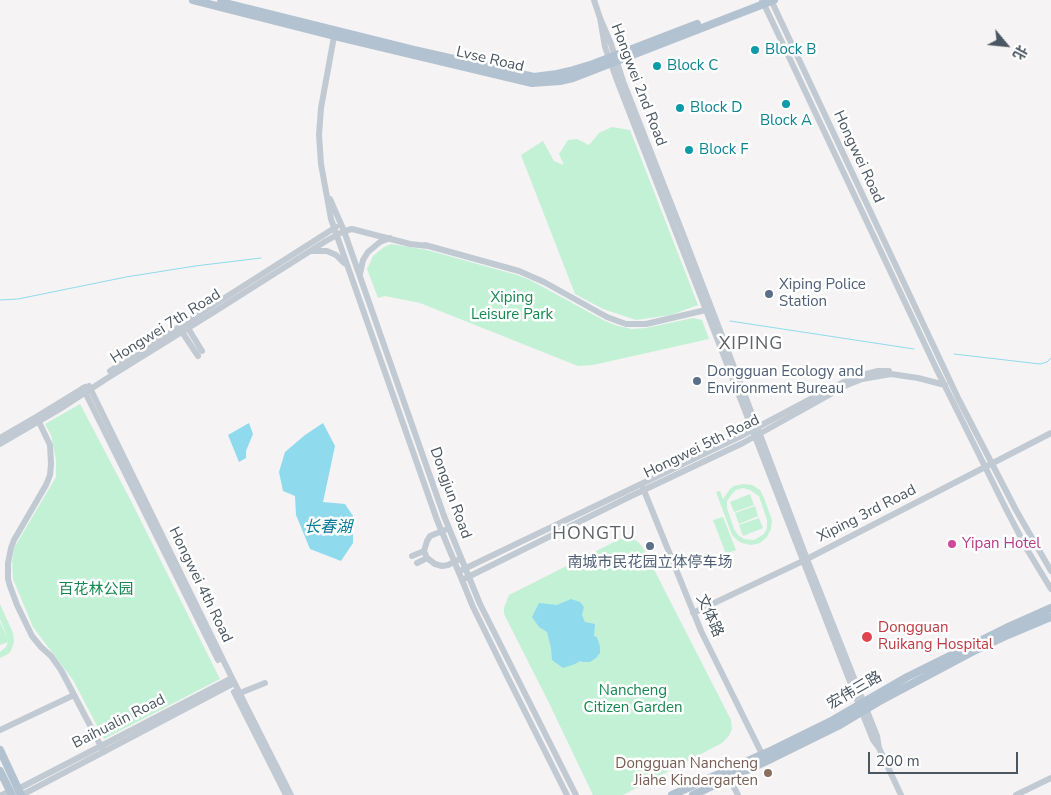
<!DOCTYPE html>
<html>
<head>
<meta charset="utf-8">
<style>
  body { margin:0 }
  #map { position:relative; width:1051px; height:795px; overflow:hidden; background:#f5f3f3; font-family:"Nunito Sans","Noto Sans SC",sans-serif }
  canvas { display:block }
  .north { position:absolute; left:981px; top:20px; width:50px; height:50px; -webkit-text-stroke:4px #fff; paint-order:stroke; rotate:118deg; font-size:14px; font-weight:700; line-height:20px; text-align:center; color:#4a5661 }
  .north::after { content:''; display:block; margin:auto; width:18px; height:22px; background:#4a5661; clip-path:polygon(50% 0,100% 100%,50% 72%,0 100%) }
  .scale { position:absolute; left:868px; top:752px; width:150px; height:22px; box-sizing:border-box; border:2px solid #4a5661; border-top:0; padding-left:6px; font-size:15px; line-height:18px; white-space:nowrap; color:#4a5661; -webkit-text-stroke:4px #fff; paint-order:stroke }
</style>
</head>
<body>
<div id="map">
<canvas width="1051" height="795"></canvas>
<div class="north">北</div>
<div class="scale">200 m</div>
</div>
<script>
const context = document.querySelector('canvas').getContext('2d');
context.lineJoin = 'round';
function paint(path, color) {
  context.fillStyle = color;
  context.fill(path, 'evenodd');
}
function toPath(rows) {
  const path = new Path2D();
  for (const r of rows) {
    path.moveTo(r[0], r[1]);
    for (let i = 2; i < r.length; i += 2) path.lineTo(r[i], r[i + 1]);
  }
  return path;
}
function strokePath(path, color, width, dash) {
  context.strokeStyle = color;
  context.lineWidth = width;
  context.lineCap = dash ? 'butt' : 'round';
  context.setLineDash(dash || []);
  context.stroke(path);
}
function drawText(font, color, halo, rows, align = 'center') {
  context.font = font + ' "Nunito Sans","Noto Sans SC",sans-serif';
  context.lineWidth = 5;
  context.setLineDash([]);
  context.textBaseline = 'middle';
  context.strokeStyle = halo;
  context.fillStyle = color;
  for (const [text, x, y, turn = 0] of rows) {
    context.save();
    context.translate(x, y);
    context.rotate((+turn || 0) * Math.PI / 180);
    context.textAlign = isNaN(turn) ? turn : align;
    if (halo) context.strokeText(text, 0, 0);
    context.fillText(text, 0, 0);
    context.restore();
  }
}
paint(toPath([
  [612,127,630,130,698,305,671,315,636,320,603,309,575,294,521,155,543,141,554,161,564,165,559,154,568,140,577,139,589,145,599,133],
  [391,244,427,250,517,275,530,280,605,321,618,326,632,329,646,328,693,318,702,320,709,339,593,365,578,366,420,303,385,296,378,298,367,269,373,256,384,247],
  [80,404,131,501,220,679,104,739,73,680,33,627,13,579,12,562,14,548,56,477,56,460,51,435,45,424],
  [743,484,752,485,760,490,764,498,772,520,771,529,767,537,760,543,756,544,751,545,742,543,738,541,732,535,716,492,720,491,723,499,730,489,734,486],
  [743,488,750,490,759,496,767,520,767,528,764,534,754,540,744,539,738,535,734,529,727,508,727,501,731,495,736,490],
  [750,494,754,505,734,512,730,502],
  [755,506,758,516,739,524,735,513],
  [723,517,736,550,726,554,713,520],
  [759,518,763,528,743,536,739,525],
  [626,538,633,539,638,542,642,546,731,720,732,729,729,736,722,743,623,795,593,795,549,703,504,614,504,608,509,595,620,539],
  [0,604,13,633,14,642,11,651,8,654,0,658,0,652,6,647,8,642,0,645,0,622,8,639,0,619]
]), '#c3f1d5');
paint(toPath([
  [249,423,253,434,246,451,246,458,239,462,228,435],
  [323,423,335,446,323,502,345,504,353,516,353,543,341,561,310,549,296,515,295,496,283,491,279,472,285,452,305,435],
  [571,599,580,602,584,607,582,615,585,622,595,624,594,636,597,637,600,646,600,653,596,658,590,662,583,662,580,661,575,664,563,668,552,660,551,648,547,632,539,627,532,617,539,603,557,605]
]), '#90daee');
strokePath(toPath([
  [0,300,18,299,126,277,195,266,261,258],
  [730,321,914,349],
  [954,354,1040,364,1047,362,1051,358]
]), '#90daee', 1);
strokePath(toPath([
  [594,0,600,18],
  [762,0,936,368,1006,509,1028,551,1051,589],
  [771,0,959,400,1016,510,1051,571],
  [335,31,321,108,319,135,321,164,331,219,437,520,462,580,473,607,508,678,567,795],
  [330,199,344,231,444,516,480,604,576,795],
  [425,245,519,271,544,282,607,317,626,324,646,324,710,309],
  [311,251,327,251,336,255,344,263],
  [360,274,363,260,368,252,380,242,390,238],
  [188,328,202,351],
  [182,332,198,356],
  [110,371,336,227],
  [862,375,878,371,889,371],
  [89,386,232,678,291,795],
  [83,388,218,660],
  [39,422,50,445,51,464,50,475,46,485,14,540,11,548,8,563,8,579,10,586,17,605,32,636,41,647,51,656,61,670,104,752],
  [0,438,36,417,85,387],
  [0,444,60,409,106,379,214,312,326,241,344,231,352,229,410,244,428,246],
  [643,488,701,631,762,754],
  [445,530,430,536,427,541,424,551,427,558,435,564,442,566,448,565,458,560],
  [412,556,424,551],
  [417,563,427,558],
  [462,570,739,437,822,393,852,378],
  [466,578,627,498,743,443,847,385,862,379,891,374,918,378,945,385],
  [693,613,803,561,1051,433],
  [234,692,286,795],
  [240,693,265,683],
  [0,730,74,695],
  [879,748,873,740,859,705,618,83,605,47,600,18,611,44,623,81,683,234,764,445,807,559,877,736,879,748,901,795],
  [729,778,738,795],
  [18,789,232,678],
  [2,795,10,791],
  [22,795,234,683],
  [1016,795,1051,778]
]), '#c1cad2', 6);
strokePath(toPath([
  [193,0,343,38,532,83,560,81,573,78,774,0],
  [221,2,414,50,534,77,557,74,570,71,593,64,697,24],
  [0,750,21,795],
  [0,771,12,795],
  [672,795,768,752,833,720,907,677,1006,628,1051,608],
  [693,795,773,758,838,726,878,702,972,652,1008,635,1051,617]
]), '#b3c2d1', 8);
for (const [x, y, r, color] of [
  [755,50,5,"#0f9aa8"],
  [657,66,5,"#0f9aa8"],
  [786,104,5,"#0f9aa8"],
  [680,108,5,"#0f9aa8"],
  [689,150,5,"#0f9aa8"],
  [769,294,5,"#5c6f8a"],
  [697,381,5,"#5c6f8a"],
  [952,544,5,"#d1479c"],
  [650,546,5,"#5c6f8a"],
  [867,637,6,"#e0444e"],
  [768,773,5,"#8d6e63"]
]) {
  const dot = new Path2D();
  dot.arc(x, y, r, 0, 2 * Math.PI);
  context.fillStyle = color;
  context.fill(dot);
  strokePath(dot, '#fff', 2);
}
drawText('15px', '#0d838f', '#fff', [
  ["Block B",765,50],
  ["Block C",667,66],
  ["Block D",690,108],
  ["Block A",786,121,"center"],
  ["Block F",699,150]
], 'left');
drawText('15px', '#4a5661', '#fff', [
  ["Lvse Road",490,60,13],
  ["Hongwei 2nd Road",638,85,69],
  ["Hongwei Road",858,157,65],
  ["Hongwei 7th Road",166,327,-32],
  ["Hongwei 5th Road",702,447,-26],
  ["Dongjun Road",450,493,70],
  ["Xiping 3rd Road",867,514,-27],
  ["Hongwei 4th Road",200,585,64],
  ["文体路",709,616,66],
  ["宏伟三路",855,691,-30],
  ["Baihualin Road",119,722,-27]
]);
drawText('15px', '#4e5e75', '#fff', [
  ["Xiping Police",779,285],
  ["Station",779,302],
  ["Dongguan Ecology and",707,372],
  ["Environment Bureau",707,389],
  ["南城市民花园立体停车场",650,563,"center"]
], 'left');
drawText('15px', '#17864f', '#fff', [
  ["Xiping",512,298],
  ["Leisure Park",512,315],
  ["百花林公园",96,590],
  ["Nancheng",633,691],
  ["Citizen Garden",633,708]
]);
drawText('15px', '#b23c85', '#fff', [
  ["Yipan Hotel",962,544]
], 'left');
drawText('15px', '#be3a42', '#fff', [
  ["Dongguan",878,628],
  ["Ruikang Hospital",878,645]
], 'left');
drawText('15px', '#785e54', '#fff', [
  ["Dongguan Nancheng",758,764],
  ["Jiahe Kindergarten",758,781]
], 'right');
drawText('italic 16px', '#0c7c9b', '#fff', [
  ["长春湖",328,528]
]);
context.letterSpacing = '1px';
drawText('18px', '#5f6368', '#fff', [
  ["XIPING",751,345],
  ["HONGTU",594,535]
]);
context.letterSpacing = '0px';
</script>
</body>
</html>
